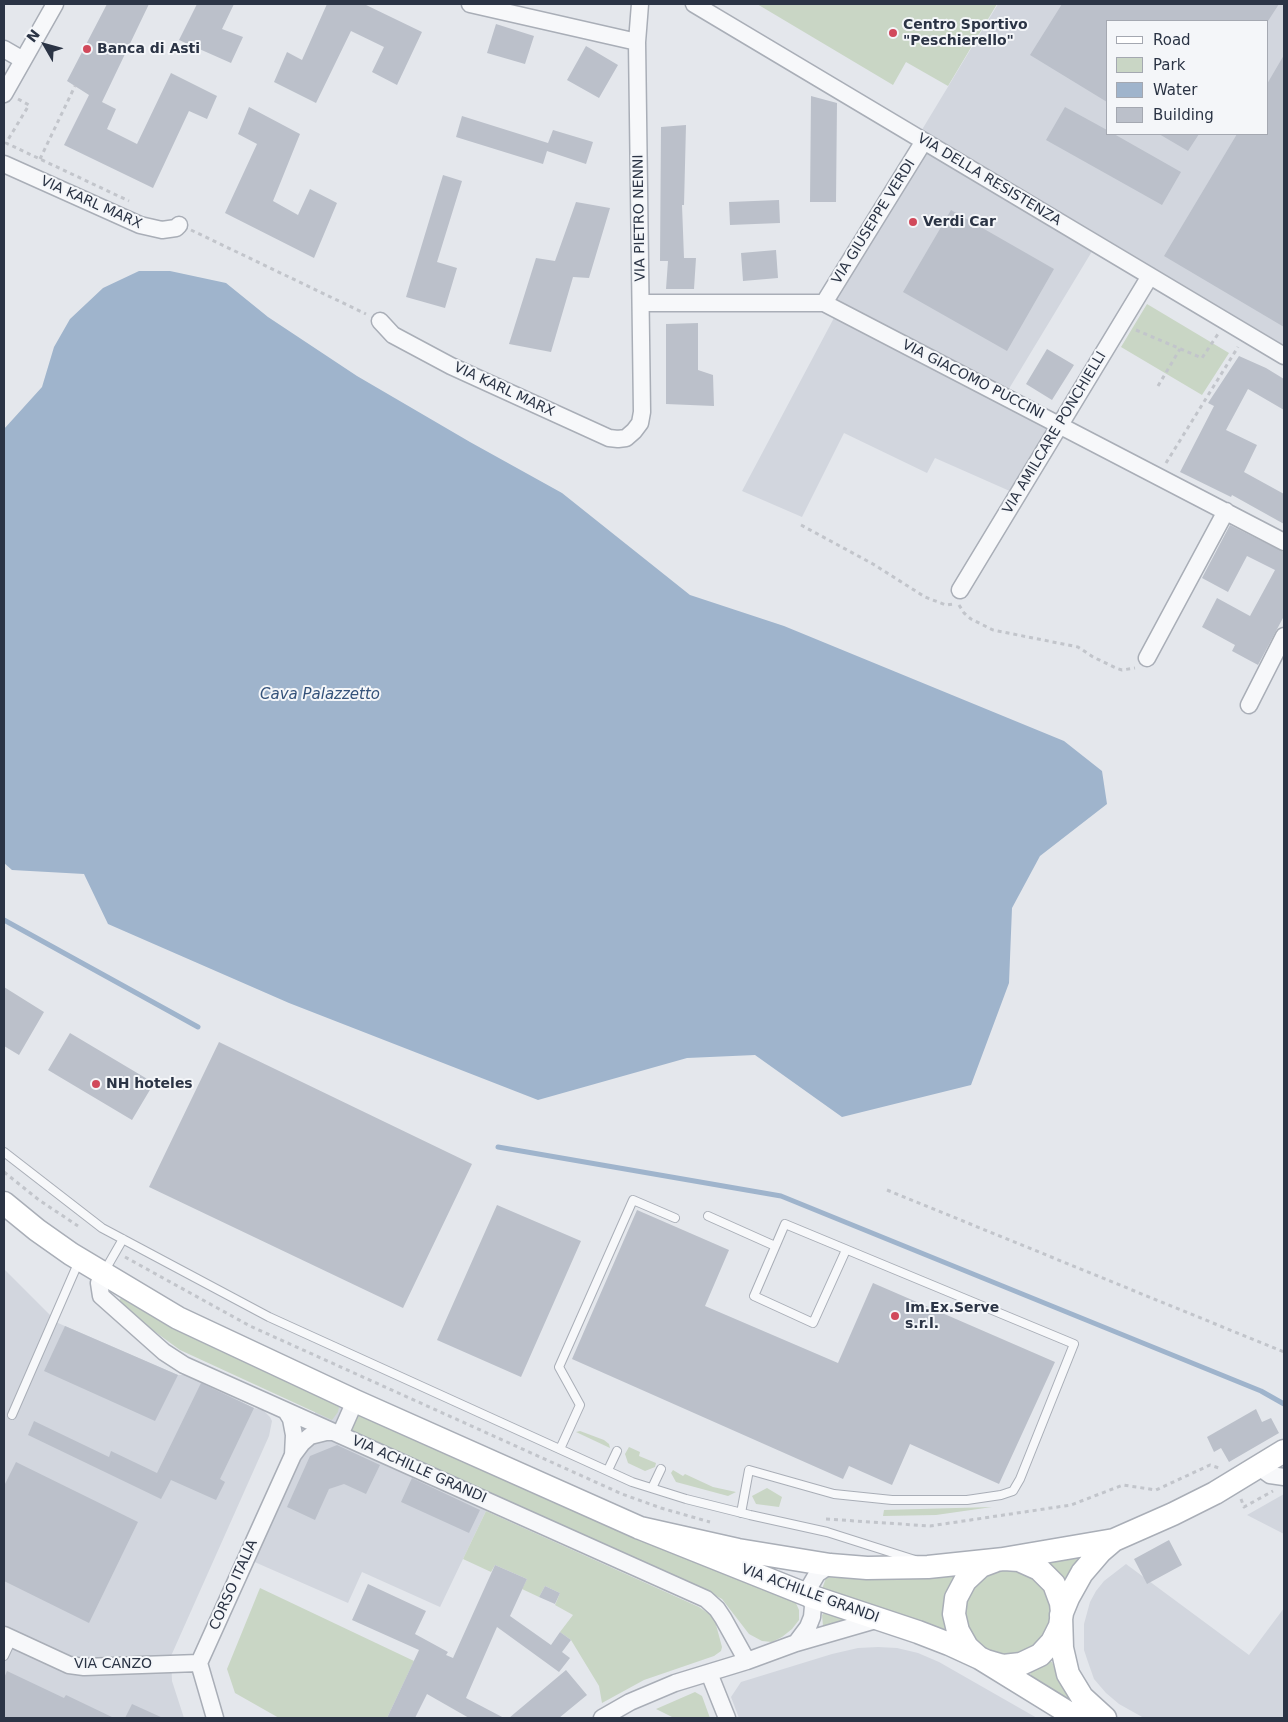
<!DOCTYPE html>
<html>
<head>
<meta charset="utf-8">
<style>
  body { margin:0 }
  #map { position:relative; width:1288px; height:1722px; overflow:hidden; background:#e4e7ec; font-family:"DejaVu Sans",sans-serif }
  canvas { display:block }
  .frame { position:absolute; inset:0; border:5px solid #2b3445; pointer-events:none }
  .legend { position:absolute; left:1106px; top:20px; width:162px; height:115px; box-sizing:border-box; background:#f4f6f9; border:1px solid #a4a8b1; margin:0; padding:6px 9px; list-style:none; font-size:15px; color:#2b3445 }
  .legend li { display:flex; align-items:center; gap:10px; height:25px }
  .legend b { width:25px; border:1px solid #a4a8b1 }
  .north { position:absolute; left:20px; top:20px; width:50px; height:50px; -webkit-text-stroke:4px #f4f6f9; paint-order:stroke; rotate:308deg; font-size:14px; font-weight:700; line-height:20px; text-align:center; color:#2b3445 }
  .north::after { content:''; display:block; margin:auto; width:18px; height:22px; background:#2b3445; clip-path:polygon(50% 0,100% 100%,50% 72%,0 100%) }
</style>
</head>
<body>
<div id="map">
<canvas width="1288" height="1722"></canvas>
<div class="frame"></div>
<ul class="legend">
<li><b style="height:6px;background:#fff"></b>Road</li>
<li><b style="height:14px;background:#c9d6c5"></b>Park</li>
<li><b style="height:14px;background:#9fb4cc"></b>Water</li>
<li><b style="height:14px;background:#bbc0ca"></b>Building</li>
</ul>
<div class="north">N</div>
</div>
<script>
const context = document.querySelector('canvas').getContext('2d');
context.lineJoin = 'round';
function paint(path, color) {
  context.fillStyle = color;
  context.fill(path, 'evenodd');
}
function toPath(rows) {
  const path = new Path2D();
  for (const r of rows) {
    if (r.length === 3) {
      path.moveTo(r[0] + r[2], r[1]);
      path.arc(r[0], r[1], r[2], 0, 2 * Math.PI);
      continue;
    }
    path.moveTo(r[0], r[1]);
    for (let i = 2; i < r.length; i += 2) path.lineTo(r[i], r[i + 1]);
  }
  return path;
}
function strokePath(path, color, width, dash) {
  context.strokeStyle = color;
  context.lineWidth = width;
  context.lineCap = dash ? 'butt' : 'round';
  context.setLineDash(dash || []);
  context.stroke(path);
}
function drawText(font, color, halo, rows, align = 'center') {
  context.font = font + ' "DejaVu Sans",sans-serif';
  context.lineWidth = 4;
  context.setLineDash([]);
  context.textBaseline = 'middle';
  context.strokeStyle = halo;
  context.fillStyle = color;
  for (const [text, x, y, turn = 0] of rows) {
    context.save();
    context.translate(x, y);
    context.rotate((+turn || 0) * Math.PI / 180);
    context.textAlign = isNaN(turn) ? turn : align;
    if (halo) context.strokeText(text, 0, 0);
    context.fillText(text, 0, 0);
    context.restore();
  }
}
paint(toPath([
  [998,4,1284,4,1284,351,920,133],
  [1107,21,1267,21,1267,134,1107,134],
  [925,150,1094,248,1007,392,833,300],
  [835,316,1053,427,1012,492,935,458,927,473,844,433,802,517,742,491],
  [4,1269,58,1323,178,1375,189,1375,254,1408,263,1410,270,1417,272,1421,269,1436,171,1656,172,1681,184,1718,4,1718],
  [325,1390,486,1511,440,1607,362,1572,348,1603,250,1560],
  [1284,1494,1284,1534,1247,1515],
  [1126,1564,1249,1655,1284,1608,1284,1718,1144,1718,1119,1704,1106,1693,1094,1679,1088,1662,1084,1650,1084,1624,1090,1602,1096,1591,1104,1581],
  [878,1647,897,1648,918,1653,939,1662,1037,1718,739,1718,731,1697,741,1682,832,1654,858,1648]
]), '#d2d6de');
paint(toPath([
  [757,4,997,4,948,86,906,62,893,85],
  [1147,304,1229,353,1202,395,1121,347],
  [122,1296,336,1401,339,1407,338,1412,332,1420,180,1350,117,1304],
  [359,1414,795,1601,799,1610,799,1620,792,1629,782,1637,772,1642,762,1641,749,1634,722,1599,711,1593,353,1431,351,1428,354,1418],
  [580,1431,604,1440,609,1444,610,1448,576,1432],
  [629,1447,640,1452,639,1456,656,1463,655,1467,645,1471,628,1463,625,1454],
  [673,1470,683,1476,685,1474,713,1487,736,1492,728,1496,676,1482,671,1473],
  [767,1488,782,1497,779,1507,756,1504,752,1496],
  [992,1507,936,1515,883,1516,884,1510],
  [486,1511,699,1607,712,1616,715,1621,722,1647,721,1651,714,1656,644,1680,602,1703,599,1686,571,1640,560,1632,573,1615,555,1605,560,1593,545,1586,539,1597,522,1589,527,1579,495,1565,491,1572,463,1559],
  [1077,1556,1077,1561,1065,1578,1062,1578,1049,1564,1049,1561],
  [1008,1613,43],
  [952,1575,956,1578,944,1632,822,1589,826,1578,829,1577,874,1580],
  [260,1588,414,1661,387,1718,279,1718,235,1693,227,1669],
  [826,1611,843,1617,844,1620,842,1622,823,1626,822,1615],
  [1048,1661,1052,1662,1063,1687,1089,1718,1031,1676,1030,1672,1031,1671],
  [695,1692,702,1696,710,1718,674,1718,656,1709]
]), '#c9d6c5');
paint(toPath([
  [139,271,170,271,226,283,268,317,357,376,470,442,562,493,690,595,784,626,1064,741,1102,771,1107,804,1040,856,1012,908,1009,983,971,1085,842,1117,755,1055,687,1058,538,1100,289,1003,108,924,84,874,12,870,4,863,4,429,42,387,54,347,70,319,103,288]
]), '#9fb4cc');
strokePath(toPath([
  [4,920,198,1027],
  [498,1147,781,1196,1261,1391,1284,1404]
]), '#9fb4cc', 5);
paint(toPath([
  [107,4,149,4,102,102,116,109,107,129,137,144,171,73,217,96,207,119,189,111,153,188,64,145,89,95,67,81],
  [197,4,234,4,222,29,243,37,231,63,179,40],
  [327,4,364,4,422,32,397,85,372,72,384,47,351,31,316,103,274,82,287,52,302,60],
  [1062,4,1279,4,1268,21,1107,21,1107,102,1030,55],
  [496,24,534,36,525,64,487,53],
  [586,46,618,65,599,98,567,80],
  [1284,55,1284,327,1164,256,1237,134,1267,134,1267,84],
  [811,96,837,103,836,202,810,202],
  [249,107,300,134,273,201,298,215,310,189,337,203,314,258,225,213,257,144,238,134],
  [1065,107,1107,130,1107,134,1114,134,1181,172,1162,205,1046,140],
  [462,116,548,143,553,130,593,142,586,164,547,151,543,164,456,137],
  [686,125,684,205,682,205,684,258,696,258,694,289,666,289,668,261,660,261,661,127],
  [1159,134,1199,134,1188,151],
  [443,175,462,181,437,262,457,268,445,308,406,297],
  [779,200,780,223,730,225,729,202],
  [576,202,610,208,589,278,573,277,551,352,509,344,536,258,555,261],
  [951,210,1054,269,1007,351,903,292],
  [776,250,778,278,743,281,741,253],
  [698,323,698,370,713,375,714,406,666,404,666,324],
  [1047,349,1074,365,1052,400,1026,384],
  [1239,356,1266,368,1284,379,1284,410,1248,389,1226,430,1257,445,1244,472,1284,494,1284,524,1232,495,1231,497,1180,472,1214,406,1208,403],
  [1230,525,1284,552,1284,616,1258,665,1232,651,1235,645,1202,627,1217,598,1250,616,1275,570,1247,556,1228,592,1202,578],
  [4,987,44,1012,19,1055,4,1046],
  [70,1033,154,1083,132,1120,48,1070],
  [219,1042,472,1164,403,1308,149,1187],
  [497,1205,581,1241,521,1377,437,1340],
  [637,1210,729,1250,705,1306,838,1363,873,1283,1055,1362,999,1484,910,1444,892,1485,849,1466,843,1479,572,1359],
  [65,1326,178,1375,155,1421,44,1371],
  [201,1383,254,1408,220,1479,225,1482,216,1500,171,1480,161,1499,28,1435,34,1421,109,1457,111,1451,157,1473],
  [1256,1409,1262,1422,1271,1418,1279,1433,1229,1462,1221,1448,1214,1452,1207,1437],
  [337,1445,380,1465,366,1494,344,1484,329,1489,315,1520,287,1507,310,1456],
  [16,1462,138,1522,89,1623,4,1581,4,1486],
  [412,1478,480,1510,469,1533,401,1502],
  [1169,1540,1182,1565,1147,1584,1134,1559],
  [495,1565,527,1579,510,1616,551,1645,560,1632,571,1640,562,1652,570,1658,559,1672,497,1627,466,1698,504,1718,469,1718,427,1694,415,1718,387,1718,419,1650,352,1620,368,1584,426,1611,415,1634,448,1652,446,1655,453,1658],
  [545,1586,560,1593,555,1604,539,1597],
  [566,1670,587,1695,559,1718,509,1718],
  [7,1671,64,1698,66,1695,114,1718,4,1718,4,1678],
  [132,1704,163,1718,125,1718]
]), '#bbc0ca');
const service = toPath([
  [4,1152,102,1228,269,1317,632,1482,686,1499,750,1515,827,1532,915,1560],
  [708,1216,775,1246],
  [104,1272,123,1239],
  [12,1415,79,1261],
  [560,1449,580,1405,559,1367,633,1200,675,1218],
  [608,1470,617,1451],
  [652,1488,661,1469],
  [741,1513,749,1470,834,1494,892,1500,967,1500,1001,1495,1013,1491,1020,1479,1074,1344,785,1224,754,1296,813,1323,846,1250],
  [4,1656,12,1639]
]);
const minor = toPath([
  [470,4,637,42],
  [694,4,1284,356],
  [4,49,23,60],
  [4,94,55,4],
  [4,164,140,225,162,230,176,228,179,225],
  [642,303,824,303,1284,542],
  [824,303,924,141],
  [380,321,393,335,451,366,609,438,618,439,626,438,634,431,640,423,642,412,637,42,640,4],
  [960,590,1150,276],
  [1147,658,1226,511],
  [1249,705,1284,636],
  [104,1273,99,1283,101,1296,164,1352,184,1365,706,1599,717,1609,723,1618,747,1661],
  [286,1411,291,1419,294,1435,293,1455],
  [340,1435,355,1401],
  [1259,1467,1270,1475,1284,1477],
  [4,1635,69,1665,84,1667,199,1663],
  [796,1643,808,1627,812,1617,813,1606,809,1593,810,1586,817,1574,830,1565],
  [709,1673,727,1718],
  [215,1718,199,1663,293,1455,302,1443,310,1436,326,1432,333,1432],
  [602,1718,630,1702,675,1683,747,1661,796,1643,879,1619]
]);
const secondary = toPath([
  [4,1203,37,1230,71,1254,178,1318,355,1401,640,1528,810,1596,918,1632,949,1644,986,1661,1003,1666,1021,1664,1040,1655,1052,1642,1060,1626,1062,1613,1061,1603,1054,1584,1039,1569,1019,1560,1004,1559,928,1567,867,1568,830,1565,738,1550,640,1528],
  [1077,1718,978,1657,967,1647,958,1631,954,1614,956,1598,965,1581,981,1566,997,1560,1114,1540,1173,1514,1215,1493,1284,1451],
  [1105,1718,1082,1697,1068,1674,1062,1648,1061,1615,1068,1598,1082,1573,1100,1552,1114,1540]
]);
strokePath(service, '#a9aeb7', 10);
strokePath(minor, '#a9aeb7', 19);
strokePath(secondary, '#a9aeb7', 25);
strokePath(toPath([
  [18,99,29,105,6,143,129,201],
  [40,159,75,86],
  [191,230,366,314],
  [1136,330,1202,358,1218,334],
  [1158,386,1180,349],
  [1166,463,1238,347],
  [801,525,873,564,925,597,946,605,954,604],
  [959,605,964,613,971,619,993,630,1078,647,1093,657,1116,668,1122,670,1135,668],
  [4,1172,39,1200,78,1226],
  [887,1190,1284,1352],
  [125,1257,250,1326,622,1494,661,1508,710,1522],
  [1241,1499,1244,1507,1273,1491],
  [826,1519,930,1526,1071,1505,1123,1485,1156,1490,1210,1465,1219,1468]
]), '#c2c5cb', 3, [4, 4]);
strokePath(service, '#f7f8fa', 8);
strokePath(minor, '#f7f8fa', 16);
strokePath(secondary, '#fff', 22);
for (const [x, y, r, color] of [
  [893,33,5,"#d1495b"],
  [87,49,5,"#d1495b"],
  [913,222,5,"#d1495b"],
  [96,1084,5,"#d1495b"],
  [895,1316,5,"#d1495b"]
]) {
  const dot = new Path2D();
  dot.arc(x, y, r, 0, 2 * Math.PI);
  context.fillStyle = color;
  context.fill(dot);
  strokePath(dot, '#f4f6f9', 2);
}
drawText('bold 14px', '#2b3445', '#f4f6f9', [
  ["Centro Sportivo",903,25],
  ["\"Peschierello\"",903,41],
  ["Banca di Asti",97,49],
  ["Verdi Car",923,222],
  ["NH hoteles",106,1084],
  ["Im.Ex.Serve",905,1308],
  ["s.r.l.",905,1324]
], 'left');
drawText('14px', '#2b3445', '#f4f6f9', [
  ["VIA DELLA RESISTENZA",989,180,31],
  ["VIA KARL MARX",91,203,24],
  ["VIA PIETRO NENNI",640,218,-91],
  ["VIA GIUSEPPE VERDI",874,222,-58],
  ["VIA GIACOMO PUCCINI",973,380,27],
  ["VIA KARL MARX",504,390,25],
  ["VIA AMILCARE PONCHIELLI",1055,433,-59],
  ["VIA ACHILLE GRANDI",419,1470,24],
  ["CORSO ITALIA",234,1585,-66],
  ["VIA ACHILLE GRANDI",810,1594,20],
  ["VIA CANZO",113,1664]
]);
drawText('italic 15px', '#34527a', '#f4f6f9', [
  ["Cava Palazzetto",320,695]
]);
</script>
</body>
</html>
